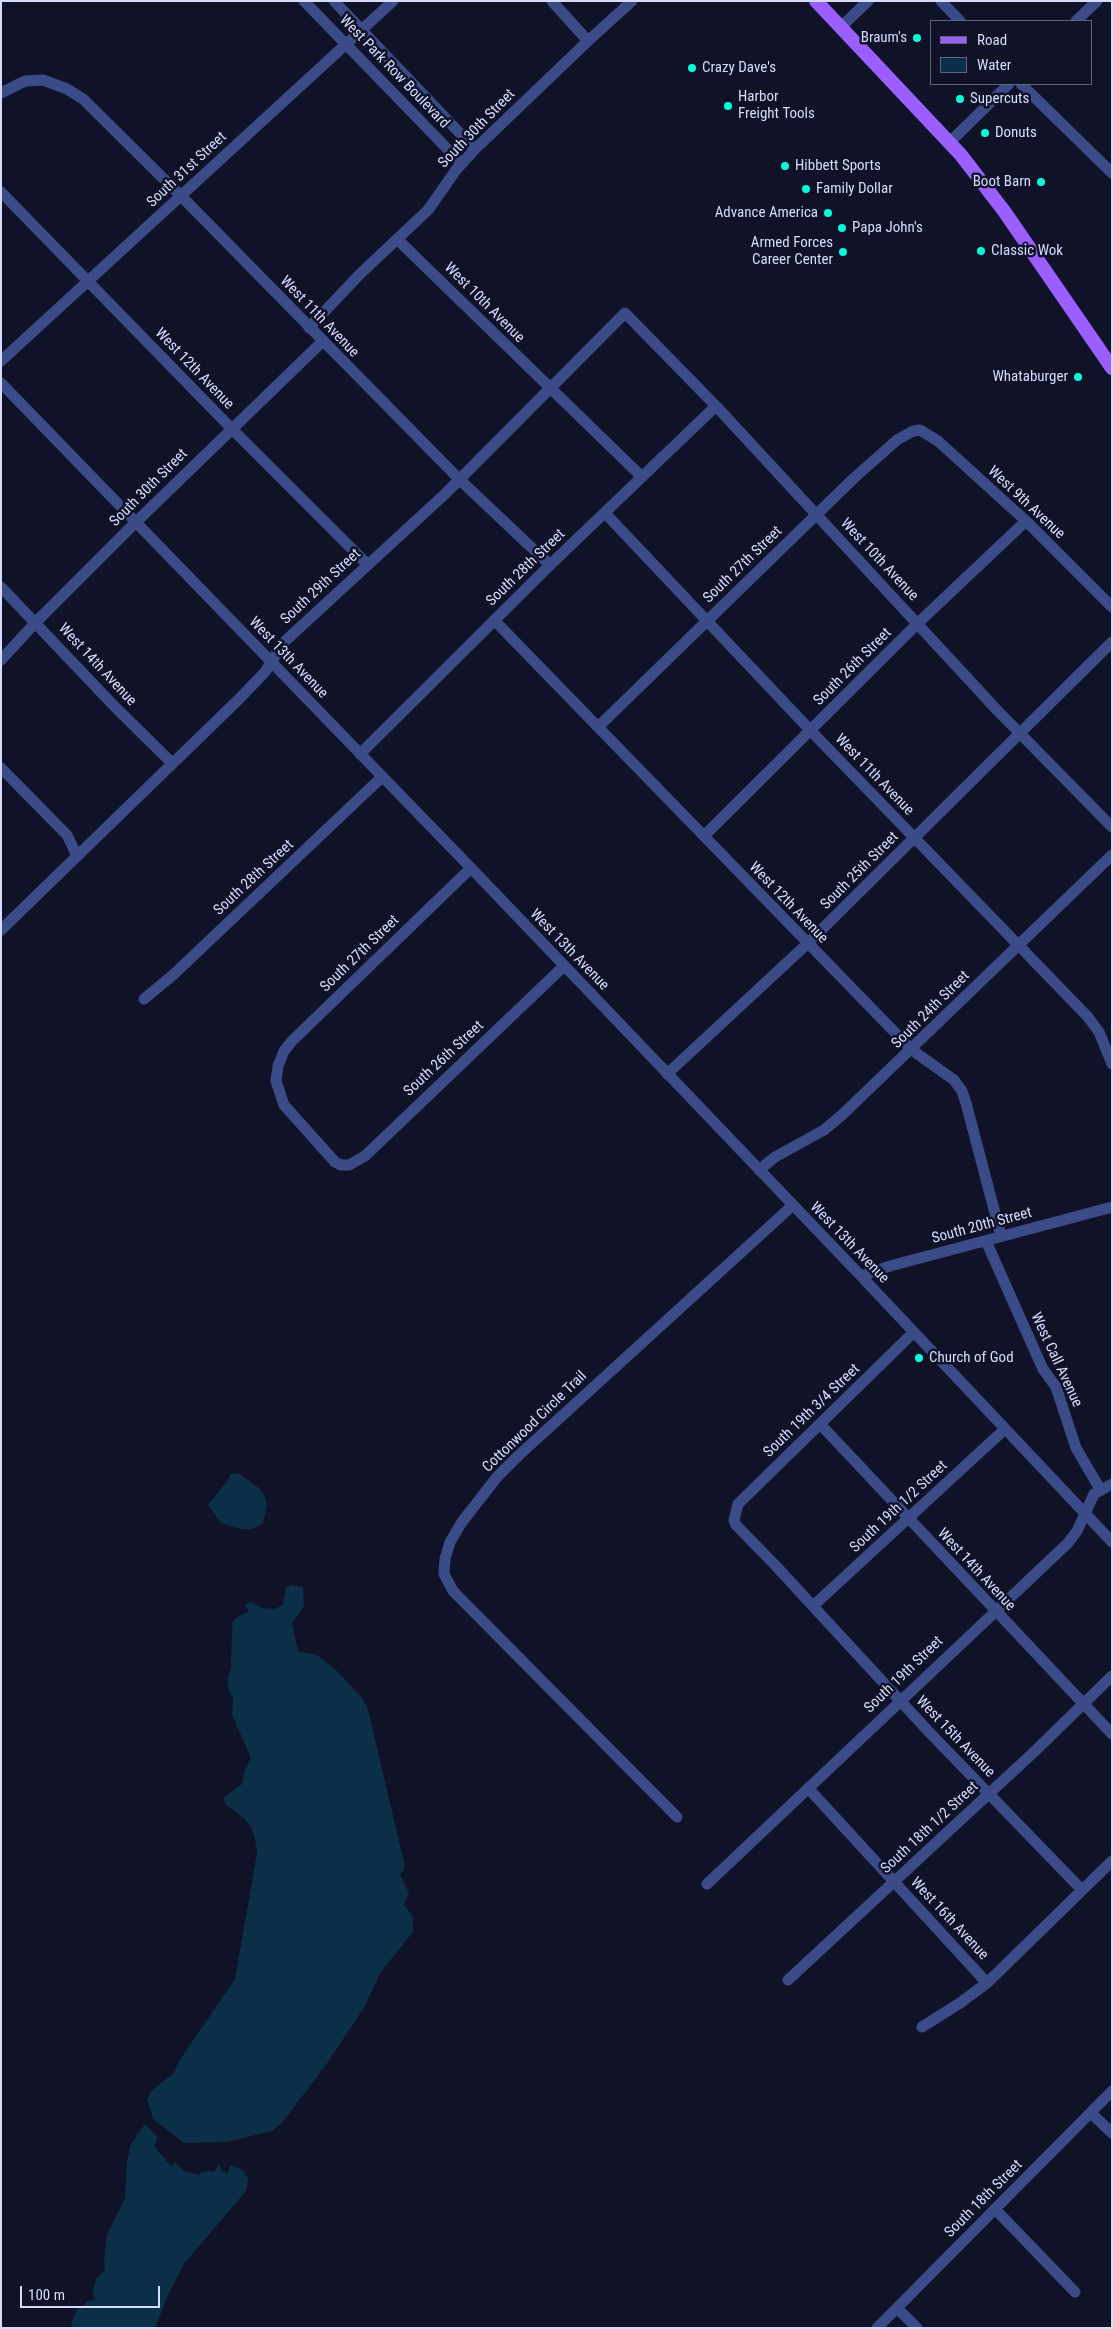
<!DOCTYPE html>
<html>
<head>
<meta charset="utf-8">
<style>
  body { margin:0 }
  #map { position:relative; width:1113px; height:2329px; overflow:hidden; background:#101228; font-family:"Roboto Condensed",sans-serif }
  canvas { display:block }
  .frame { position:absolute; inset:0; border:2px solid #d7dcff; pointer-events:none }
  .legend { position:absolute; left:930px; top:20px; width:162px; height:65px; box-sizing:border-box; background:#101228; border:1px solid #60637e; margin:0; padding:6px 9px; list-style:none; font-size:15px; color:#d7dcff }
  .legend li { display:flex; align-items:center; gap:10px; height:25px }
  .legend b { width:25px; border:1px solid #60637e }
  .scale { position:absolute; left:20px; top:2286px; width:140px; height:22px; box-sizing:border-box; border:2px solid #d7dcff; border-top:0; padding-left:6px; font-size:15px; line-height:18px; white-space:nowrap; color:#d7dcff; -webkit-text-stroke:4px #101228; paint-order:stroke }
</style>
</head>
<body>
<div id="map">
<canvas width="1113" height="2329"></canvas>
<div class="frame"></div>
<ul class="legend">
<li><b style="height:6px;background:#9b5eff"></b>Road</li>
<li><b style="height:14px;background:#0a2f46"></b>Water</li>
</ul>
<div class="scale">100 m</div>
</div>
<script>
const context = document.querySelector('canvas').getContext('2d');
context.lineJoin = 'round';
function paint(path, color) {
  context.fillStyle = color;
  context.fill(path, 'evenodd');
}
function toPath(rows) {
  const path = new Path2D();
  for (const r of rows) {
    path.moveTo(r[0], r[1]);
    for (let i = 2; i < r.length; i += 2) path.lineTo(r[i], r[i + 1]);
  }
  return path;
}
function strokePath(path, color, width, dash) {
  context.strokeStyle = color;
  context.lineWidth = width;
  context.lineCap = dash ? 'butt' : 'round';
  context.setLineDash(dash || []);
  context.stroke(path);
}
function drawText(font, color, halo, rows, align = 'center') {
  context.font = font + ' "Roboto Condensed",sans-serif';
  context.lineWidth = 5;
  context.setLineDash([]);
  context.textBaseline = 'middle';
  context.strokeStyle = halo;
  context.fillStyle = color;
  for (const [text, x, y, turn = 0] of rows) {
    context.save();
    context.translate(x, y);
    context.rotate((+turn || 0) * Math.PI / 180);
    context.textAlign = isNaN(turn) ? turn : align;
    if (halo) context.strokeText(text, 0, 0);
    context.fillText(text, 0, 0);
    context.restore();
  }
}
paint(toPath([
  [238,1473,260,1489,265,1497,267,1506,263,1523,253,1529,241,1529,221,1523,208,1505,229,1479,230,1474],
  [292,1585,303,1587,304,1606,292,1623,298,1651,317,1655,336,1670,363,1699,368,1709,405,1867,400,1875,409,1893,404,1904,413,1917,413,1932,380,1973,365,2006,328,2062,282,2123,272,2131,227,2142,184,2143,153,2119,147,2099,152,2090,174,2073,179,2061,235,1979,257,1853,255,1839,251,1827,244,1818,226,1805,223,1798,242,1784,244,1772,251,1758,232,1715,233,1699,228,1688,228,1676,231,1669,232,1629,233,1621,240,1615,249,1612,245,1605,250,1602,263,1608,275,1609,283,1605,286,1587],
  [145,2124,158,2137,154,2146,171,2166,175,2162,184,2171,198,2175,206,2171,214,2172,219,2165,223,2172,228,2173,230,2165,243,2170,248,2179,246,2191,184,2264,168,2295,155,2328,73,2328,71,2324,78,2308,84,2306,86,2302,96,2299,92,2294,97,2278,105,2270,104,2259,107,2235,125,2198,127,2161,131,2144]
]), '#0a2f46');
strokePath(toPath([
  [304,1,461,163],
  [334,1,475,149],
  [552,1,588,41],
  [941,1,960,21],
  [1076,21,1097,1],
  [841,27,868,1],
  [1021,84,1112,173],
  [1,93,25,81,43,80,67,89,83,99,182,197,459,479,550,565],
  [950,142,1009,84],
  [1,192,231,428,367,564],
  [397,239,642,477],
  [309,328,359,275,428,210,456,170,475,149,588,41,632,1],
  [1,361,393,1],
  [1,383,471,868,861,1276,1112,1542],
  [605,513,811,731,1088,1017,1099,1032,1112,1064],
  [1,587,115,707,172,763],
  [494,620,912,1050,954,1080,962,1091,966,1103,1001,1236],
  [1,660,36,622,135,523,322,342],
  [598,727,853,479,897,440,913,431,920,430,938,441,1026,521,1112,607],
  [360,754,550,565,716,406],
  [1,768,67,835,77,856],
  [704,836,917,624,1026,521],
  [471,868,292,1041,284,1051,278,1066,276,1081,284,1105,335,1162,341,1165,349,1165,365,1156,563,967],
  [1,930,239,699,265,672,283,643,445,494,625,313,716,406,996,709,1112,827],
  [144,999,173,975,382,777],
  [667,1074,807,944,1112,642],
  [759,1170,775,1157,824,1130,842,1115,1112,855],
  [986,1241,1034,1349,1043,1369,1056,1387,1076,1448,1100,1489],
  [861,1276,890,1266,1112,1207],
  [914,1332,738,1504,734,1520,736,1525,775,1565,930,1733,1082,1890],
  [820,1424,1112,1734],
  [813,1606,1005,1429],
  [808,1788,987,1983],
  [677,1817,453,1591,444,1574,445,1559,450,1542,462,1522,497,1477,518,1456,792,1206],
  [707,1884,1068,1543,1077,1531,1094,1494,1112,1484],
  [788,1980,1035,1751,1112,1676],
  [922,2027,960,2003,987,1983,1112,1861],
  [1091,2113,1112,2133],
  [995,2209,1075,2292],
  [897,2308,917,2328],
  [877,2328,1112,2091]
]), '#3b4b87', 11);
strokePath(toPath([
  [816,1,961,155,1004,211,1112,368]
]), '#9b5eff', 14);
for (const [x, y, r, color] of [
  [917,38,5,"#03feda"],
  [692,68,5,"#03feda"],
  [960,99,5,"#03feda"],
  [728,106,5,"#03feda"],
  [985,133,5,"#03feda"],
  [785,166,5,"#03feda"],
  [1041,182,5,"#03feda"],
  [806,189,5,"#03feda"],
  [828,213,5,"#03feda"],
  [842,228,5,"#03feda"],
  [981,251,5,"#03feda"],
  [843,252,5,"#03feda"],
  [1078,377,5,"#03feda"],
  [919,1358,5,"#03feda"]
]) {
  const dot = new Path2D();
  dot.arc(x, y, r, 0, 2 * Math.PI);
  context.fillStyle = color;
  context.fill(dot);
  strokePath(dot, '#101228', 2);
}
drawText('15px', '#d7dcff', '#101228', [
  ["Braum's",907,38,"right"],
  ["Crazy Dave's",702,68],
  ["Harbor",738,97],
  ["Freight Tools",738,114],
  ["Supercuts",970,99],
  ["Donuts",995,133],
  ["Hibbett Sports",795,166],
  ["Boot Barn",1031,182,"right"],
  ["Family Dollar",816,189],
  ["Advance America",818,213,"right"],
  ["Papa John's",852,228],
  ["Armed Forces",833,243,"right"],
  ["Career Center",833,260,"right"],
  ["Classic Wok",991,251],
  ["Whataburger",1068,377,"right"],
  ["Church of God",929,1358]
], 'left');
drawText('15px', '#d7dcff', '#101228', [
  ["West Park Row Boulevard",394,72,46],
  ["South 30th Street",477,129,-46],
  ["South 31st Street",187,170,-43],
  ["West 10th Avenue",484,303,45],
  ["West 11th Avenue",319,317,46],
  ["West 12th Avenue",194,369,46],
  ["South 30th Street",149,488,-45],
  ["West 9th Avenue",1026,503,43],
  ["West 10th Avenue",879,560,47],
  ["South 27th Street",743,565,-44],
  ["South 28th Street",526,568,-44],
  ["South 29th Street",321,587,-43],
  ["West 13th Avenue",288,658,46],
  ["West 14th Avenue",97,665,47],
  ["South 26th Street",853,667,-45],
  ["West 11th Avenue",874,775,46],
  ["South 25th Street",860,871,-45],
  ["South 28th Street",254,878,-43],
  ["West 12th Avenue",788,903,46],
  ["West 13th Avenue",569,950,46],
  ["South 27th Street",360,954,-44],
  ["South 24th Street",931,1010,-45],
  ["South 26th Street",444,1059,-43],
  ["South 20th Street",982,1226,-15],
  ["West 13th Avenue",849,1243,46],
  ["West Call Avenue",1056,1360,65],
  ["South 19th 3/4 Street",812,1411,-44],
  ["Cottonwood Circle Trail",535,1422,-44],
  ["South 19th 1/2 Street",899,1507,-43],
  ["West 14th Avenue",976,1570,47],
  ["South 19th Street",904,1675,-44],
  ["West 15th Avenue",955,1737,46],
  ["South 18th 1/2 Street",930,1828,-43],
  ["West 16th Avenue",949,1919,47],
  ["South 18th Street",984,2199,-45]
]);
</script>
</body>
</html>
